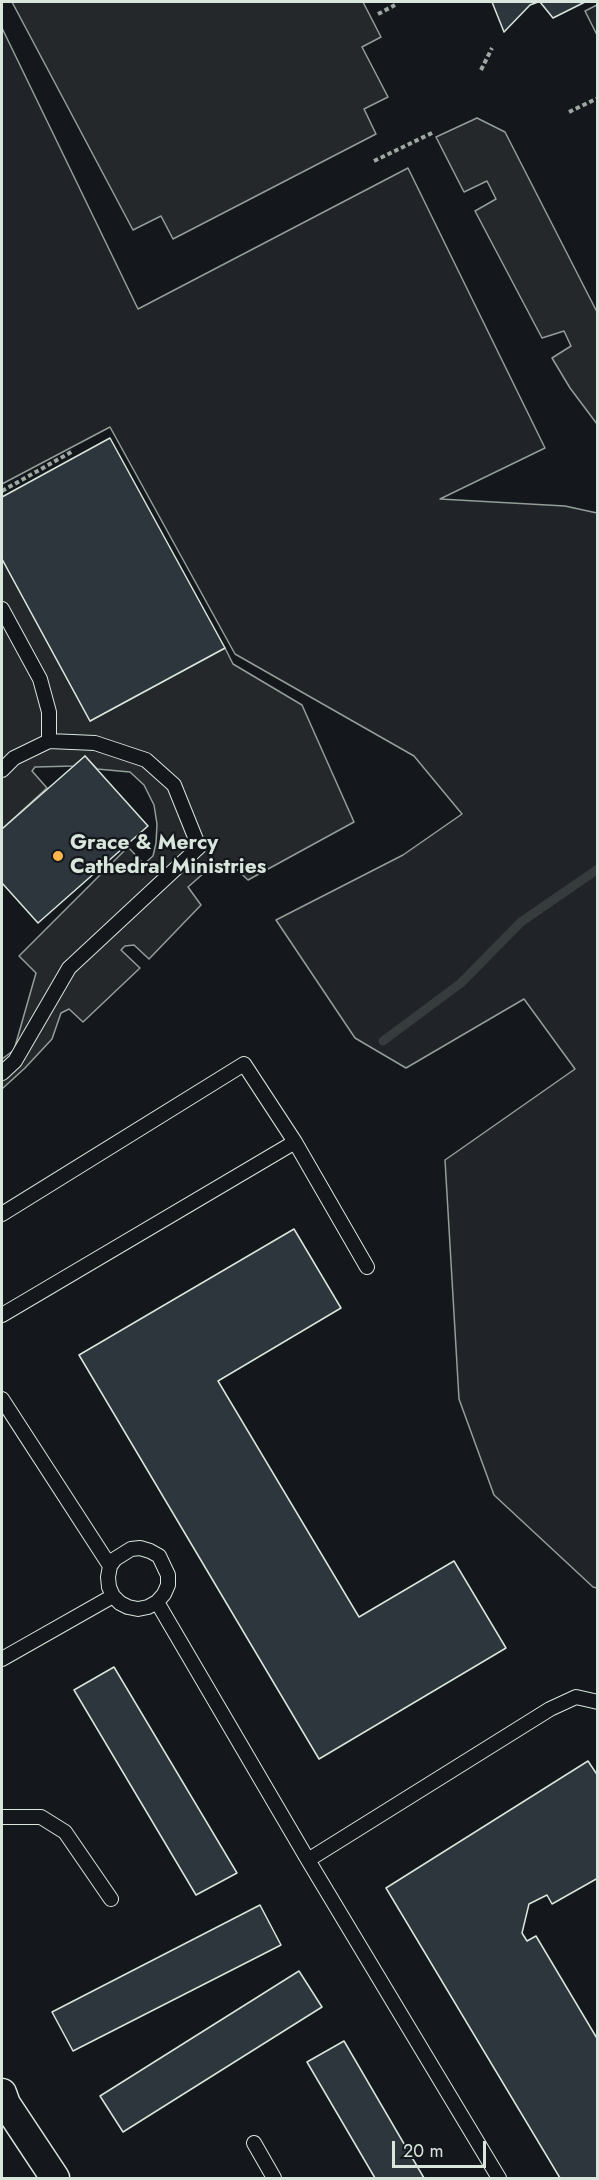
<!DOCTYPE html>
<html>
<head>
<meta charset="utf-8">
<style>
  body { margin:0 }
  #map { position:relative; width:599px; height:2180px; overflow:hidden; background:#14181c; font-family:Jost,sans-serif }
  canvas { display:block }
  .frame { position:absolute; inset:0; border:3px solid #d8e6dc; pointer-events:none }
  .scale { position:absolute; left:392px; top:2141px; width:94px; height:27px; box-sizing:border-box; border:3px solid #d8e6dc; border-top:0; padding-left:8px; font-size:18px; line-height:21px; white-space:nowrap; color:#d8e6dc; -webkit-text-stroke:4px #14181c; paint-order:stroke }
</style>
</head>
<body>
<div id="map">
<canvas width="599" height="2180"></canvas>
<div class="frame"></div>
<div class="scale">20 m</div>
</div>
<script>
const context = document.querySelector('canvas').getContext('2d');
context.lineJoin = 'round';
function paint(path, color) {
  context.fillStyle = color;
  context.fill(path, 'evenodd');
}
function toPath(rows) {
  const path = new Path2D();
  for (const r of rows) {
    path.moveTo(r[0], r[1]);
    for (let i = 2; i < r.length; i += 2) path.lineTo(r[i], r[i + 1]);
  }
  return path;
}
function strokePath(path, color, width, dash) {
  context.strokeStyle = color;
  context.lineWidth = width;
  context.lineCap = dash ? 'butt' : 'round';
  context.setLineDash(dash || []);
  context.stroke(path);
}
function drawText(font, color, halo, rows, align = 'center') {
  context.font = font + ' Jost,sans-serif';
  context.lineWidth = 4.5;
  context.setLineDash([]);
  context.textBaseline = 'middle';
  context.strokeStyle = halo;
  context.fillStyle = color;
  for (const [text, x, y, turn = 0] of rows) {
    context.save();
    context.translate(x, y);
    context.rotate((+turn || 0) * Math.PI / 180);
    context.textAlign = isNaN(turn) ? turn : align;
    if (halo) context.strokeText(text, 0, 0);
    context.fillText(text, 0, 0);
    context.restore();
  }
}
const green = toPath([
  [597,5,597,35,585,11,597,5],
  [2,28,138,309,408,168,545,448,440,499,565,506,597,513,597,1588,593,1587,494,1495,459,1399,445,1160,575,1069,524,999,406,1068,355,1038,276,920,403,855,462,814,414,756,235,654,110,427,2,484,2,28]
]);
paint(green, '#202428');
strokePath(green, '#939e99', 1.5);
const parking = toPath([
  [12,2,363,2,381,37,362,47,388,97,364,109,376,134,173,239,161,216,133,230,12,2],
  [477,118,505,132,597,312,597,424,570,388,552,358,571,346,564,331,542,338,475,211,496,199,487,181,464,192,436,137,477,118],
  [2,559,90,721,225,648,233,664,302,705,354,822,248,880,229,862,204,873,188,887,201,905,149,959,134,945,125,946,121,950,140,968,83,1022,69,1009,61,1013,52,1039,25,1068,2,1089,2,1059,14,1050,36,973,19,956,128,847,144,864,153,856,156,843,157,824,154,805,144,785,130,772,97,769,85,756,74,766,35,767,32,771,47,788,2,829,2,559]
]);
paint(parking, '#24282b');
strokePath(parking, '#939e99', 1.5);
strokePath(toPath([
  [383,1041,461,983,521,922,598,869]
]), '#363b3e', 9);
const building = toPath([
  [492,2,538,2,530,5,504,32,492,2],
  [540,2,585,2,553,18,540,2],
  [110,438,225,648,90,721,2,559,2,497,110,438],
  [85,756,148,826,38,923,2,883,2,829,85,756],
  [294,1229,341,1308,218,1381,359,1617,454,1561,506,1648,319,1759,79,1355,294,1229],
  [114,1667,237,1873,196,1895,74,1690,114,1667],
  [588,1761,598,1776,598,1878,552,1904,547,1895,529,1904,522,1933,527,1941,536,1936,598,2040,598,2178,560,2178,386,1888,588,1761],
  [260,1905,281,1945,73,2051,52,2012,260,1905],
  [299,1971,322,2007,123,2132,100,2096,299,1971],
  [344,2041,424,2178,375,2178,307,2062,344,2041]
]);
paint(building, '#2c363c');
strokePath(building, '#d8e6dc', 1.5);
const lane = toPath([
  [2,609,40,679,49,712,49,741],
  [2,770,14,758,49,741,95,743,146,760,174,785,199,847,69,968,15,1061,2,1073],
  [2,1214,244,1064,295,1142],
  [2,1315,295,1142,367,1267],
  [2,1399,110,1566,108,1577,109,1587,113,1596,120,1603,128,1607,138,1609,148,1607,157,1602,164,1594,168,1585,168,1575,159,1556,150,1551,140,1548,131,1549,115,1559,110,1566],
  [157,1602,308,1860,499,2178],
  [2,1659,113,1596],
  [2,1817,41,1817,65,1832,111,1899],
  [308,1860,550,1709,576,1697,598,1702],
  [254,2143,274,2178]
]);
const street = toPath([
  [2,2093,6,2104,55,2178]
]);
strokePath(lane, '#d8e6dc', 16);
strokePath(street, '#d8e6dc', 31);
strokePath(toPath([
  [378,14,395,5],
  [481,70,492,48],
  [569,112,598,98],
  [374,161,434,132],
  [2,491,73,451]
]), '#9da8a2', 4, [4.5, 3]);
strokePath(lane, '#14181c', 14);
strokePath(street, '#14181c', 28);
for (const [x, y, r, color] of [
  [58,856,6,"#ffb74d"]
]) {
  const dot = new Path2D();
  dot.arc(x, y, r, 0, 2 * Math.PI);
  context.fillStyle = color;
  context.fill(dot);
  strokePath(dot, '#14181c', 2);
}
drawText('bold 21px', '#d8e6dc', '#14181c', [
  ["Grace & Mercy",70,844],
  ["Cathedral Ministries",70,868]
], 'left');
</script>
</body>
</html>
